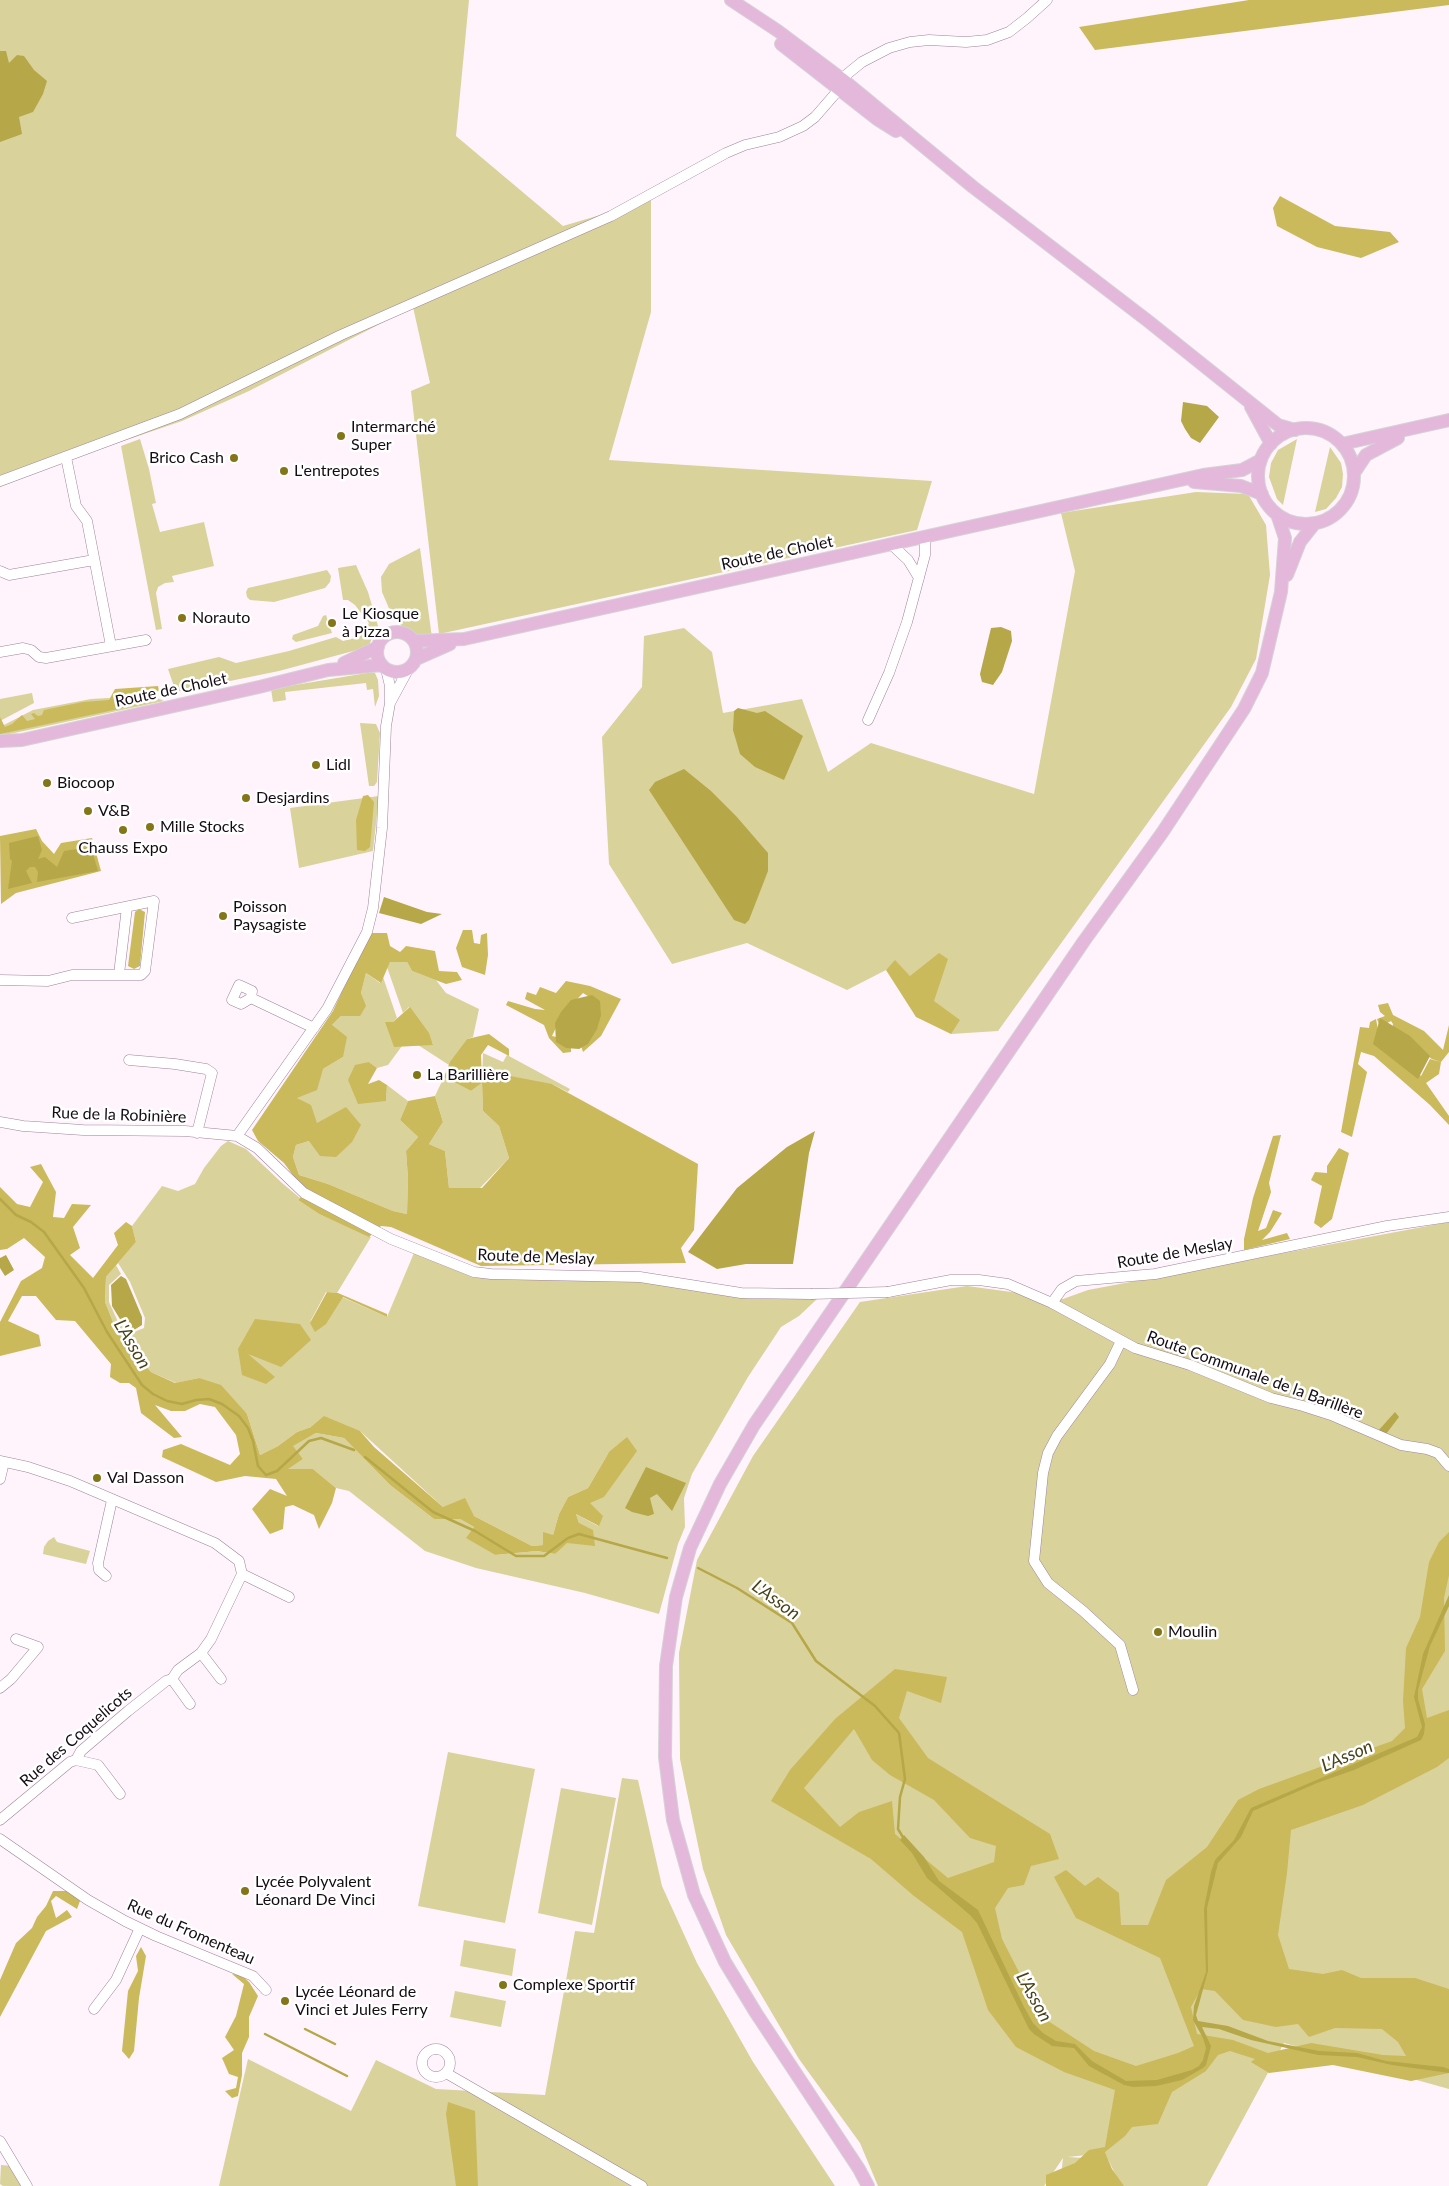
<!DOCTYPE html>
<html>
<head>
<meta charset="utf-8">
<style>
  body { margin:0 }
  canvas { display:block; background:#fff3fc }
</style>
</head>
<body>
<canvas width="1449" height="2186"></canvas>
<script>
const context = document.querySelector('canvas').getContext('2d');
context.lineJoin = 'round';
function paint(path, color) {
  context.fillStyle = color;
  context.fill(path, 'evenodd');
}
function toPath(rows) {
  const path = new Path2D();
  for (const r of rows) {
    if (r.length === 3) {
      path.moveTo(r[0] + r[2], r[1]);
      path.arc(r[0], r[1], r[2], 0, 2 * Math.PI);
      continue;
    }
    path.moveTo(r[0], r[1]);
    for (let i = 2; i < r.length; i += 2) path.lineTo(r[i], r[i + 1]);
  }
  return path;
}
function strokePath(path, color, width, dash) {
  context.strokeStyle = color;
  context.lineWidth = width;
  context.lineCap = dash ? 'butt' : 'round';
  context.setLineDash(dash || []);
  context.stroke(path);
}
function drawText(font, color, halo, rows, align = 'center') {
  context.font = font + ' Lato,sans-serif';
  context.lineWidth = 5;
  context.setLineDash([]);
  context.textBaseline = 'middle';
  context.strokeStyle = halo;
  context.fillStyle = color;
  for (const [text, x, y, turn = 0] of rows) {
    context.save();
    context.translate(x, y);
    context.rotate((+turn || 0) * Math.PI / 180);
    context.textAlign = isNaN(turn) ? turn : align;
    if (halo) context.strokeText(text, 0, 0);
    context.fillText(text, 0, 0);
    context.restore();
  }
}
paint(toPath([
  [0,0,469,0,456,136,563,226,651,200,651,312,609,460,932,481,917,530,439,634,411,391,430,383,413,307,249,391,182,421,65,461,0,487],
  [140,439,149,469,156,503,152,504,160,532,204,522,214,566,172,576,174,582,165,583,158,587,156,593,162,629,156,630,121,446],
  [1297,439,1283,505,1277,499,1269,477,1271,463,1278,450],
  [1330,447,1341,463,1343,474,1342,487,1336,498,1326,509,1315,512],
  [1196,492,1248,494,1266,525,1270,575,1256,659,1231,707,998,1031,951,1034,934,1001,895,961,886,970,847,990,747,943,672,964,609,864,602,737,642,687,644,636,684,628,712,652,723,713,802,699,828,772,871,743,1034,794,1075,571,1061,513],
  [420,548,432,638,421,637,404,629,391,613,382,592,381,577,389,564],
  [356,565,368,592,378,626,368,647,279,671,176,692,168,669,219,657,236,663,289,651,336,637,343,641,359,637,364,633,369,623,355,605,348,600,343,600,338,568],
  [327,570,331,576,330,582,325,588,274,602,250,600,247,597,246,592,248,588],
  [326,615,332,633,296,642,292,639,293,635,318,626,323,616],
  [367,673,375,673,378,680,379,696,375,707,373,689,367,690,366,683,285,692,286,700,273,702,271,689],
  [32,693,34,703,0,721,0,699],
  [108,698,126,701,157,698,164,701,0,736,0,727,33,710,91,699],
  [360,723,376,724,380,733,377,782,374,786,369,786],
  [379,796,373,851,299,868,290,808],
  [390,962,407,962,412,971,436,980,446,993,479,1009,473,1037,467,1039,449,1065,418,1045,433,1044,409,1007,403,1013,387,967],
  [366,973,380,983,383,977,397,1018,393,1022,386,1022,394,1046,402,1046,388,1065,377,1068,369,1062,348,1080,386,1101,387,1085,408,1101,400,1120,418,1137,406,1151,408,1178,407,1214,393,1211,328,1184,299,1175,293,1157,296,1145,309,1141,317,1123,297,1098,323,1069,343,1057,332,1025,341,1016,365,1006,361,993],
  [483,1053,503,1062,507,1055,570,1089,568,1092,552,1084,482,1083,483,1111,499,1126,509,1158,480,1188,449,1188,445,1151,429,1144,443,1122,435,1096,444,1077,471,1091,482,1083],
  [228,1141,246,1149,282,1183,300,1198,298,1200,319,1214,371,1237,337,1293,326,1292,310,1322,342,1297,387,1317,414,1253,475,1278,651,1282,707,1293,751,1299,817,1299,799,1316,781,1327,748,1377,692,1474,684,1498,685,1527,678,1544,659,1614,585,1593,476,1568,425,1551,349,1491,336,1488,313,1469,287,1469,303,1459,292,1446,316,1433,344,1438,390,1485,434,1519,460,1519,474,1527,467,1538,495,1555,537,1551,555,1554,579,1523,576,1514,598,1526,589,1503,609,1452,588,1488,568,1497,559,1514,553,1535,543,1545,532,1546,474,1516,443,1507,360,1431,311,1427,297,1432,278,1446,260,1455,247,1414,199,1378,176,1383,151,1372,117,1332,105,1302,106,1277,116,1265,121,1274,109,1285,109,1302,119,1324,134,1332,144,1328,145,1318,130,1282,118,1263,136,1242,132,1226,162,1186,178,1191,195,1184,204,1168,221,1146],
  [1449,1222,1449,2089,1284,2043,1207,2186,1121,2186,1105,2153,1068,2157,1100,2159,1060,2186,1063,2158,1044,2186,878,2186,860,2143,799,2059,726,1935,703,1869,680,1759,679,1653,697,1560,753,1456,860,1302,967,1286,1063,1299,1088,1290],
  [54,1537,57,1542,90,1551,86,1564,43,1554,44,1547,48,1541],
  [448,1752,535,1769,505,1923,418,1906],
  [622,1778,638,1780,662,1886,697,1963,753,2062,835,2186,219,2186,248,2059,351,2111,376,2060,436,2089,545,2095,575,1931,594,1933],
  [561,1788,616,1798,592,1925,538,1913],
  [464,1940,516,1949,512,1976,460,1966],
  [455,1991,506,2001,501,2027,450,2017],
  [1,2165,12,2166,21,2186,3,2186,0,2184]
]), '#dad29b');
paint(toPath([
  [1249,0,1449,0,1449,5,1095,50,1079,27],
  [1280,196,1335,226,1390,232,1399,242,1361,258,1317,247,1277,226,1273,208],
  [158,686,159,691,152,692,147,703,0,734,0,717,5,727,12,724,22,715,27,721,35,719,31,714,34,713,38,716,42,715,44,710,83,702,109,700,115,689],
  [368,795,374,802,370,847,365,851,357,850,356,820,363,796],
  [36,829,42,841,54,854,61,843,92,838,101,871,16,893,1,904,0,836],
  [139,909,145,912,140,966,134,969,128,966,135,912],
  [463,930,472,930,474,943,480,944,481,935,487,933,488,955,485,975,462,967,456,948],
  [369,933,387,933,390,946,400,952,406,946,435,951,439,971,457,972,462,980,446,984,412,971,407,962,390,962,381,983,366,973,361,993,366,1006,360,1016,341,1016,332,1025,347,1037,343,1057,323,1069,317,1090,297,1098,311,1105,317,1123,346,1107,361,1125,352,1142,336,1157,320,1156,309,1141,296,1145,293,1157,299,1175,328,1184,393,1211,407,1214,408,1178,406,1151,418,1137,400,1120,408,1101,435,1096,443,1122,429,1144,445,1151,449,1188,482,1188,509,1158,499,1126,483,1111,482,1083,471,1091,444,1077,450,1062,467,1039,489,1034,509,1049,509,1056,488,1045,481,1055,482,1079,484,1071,552,1084,698,1164,694,1230,681,1248,686,1263,481,1266,391,1227,381,1226,369,1237,319,1214,298,1200,308,1190,295,1178,284,1163,258,1141,252,1130,333,1011],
  [939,953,948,959,934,1001,960,1020,951,1034,916,1017,886,970,895,960,910,976],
  [566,981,590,986,621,999,601,1036,583,1052,580,1042,599,1003,583,993,562,1015,552,1036,571,1040,571,1052,563,1053,549,1038,544,1025,506,1005,508,1001,535,1009,545,1010,525,999,527,992,536,995,540,987,556,993],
  [1388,1003,1393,1015,1424,1031,1443,1050,1449,1025,1449,1052,1441,1062,1432,1059,1392,1032,1393,1024,1391,1021,1380,1027,1377,1019,1385,1016,1380,1012,1378,1005],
  [410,1007,429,1033,433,1045,394,1047,385,1022,393,1022],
  [1376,1019,1378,1030,1403,1060,1421,1076,1430,1059,1441,1062,1439,1074,1426,1083,1449,1116,1449,1125,1430,1105,1374,1056,1361,1052,1358,1064,1367,1072,1352,1137,1341,1132,1360,1027,1369,1028,1370,1022],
  [369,1062,377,1068,368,1084,379,1080,387,1085,386,1101,358,1104,348,1080,355,1065],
  [1281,1135,1269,1183,1271,1192,1258,1231,1266,1228,1273,1210,1282,1213,1270,1232,1262,1240,1287,1233,1290,1239,1244,1250,1244,1239,1253,1198,1273,1136],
  [1339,1148,1349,1153,1332,1219,1321,1228,1314,1223,1322,1186,1311,1180,1315,1172,1327,1173,1327,1166],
  [41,1164,56,1192,53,1217,64,1218,72,1204,91,1205,73,1227,80,1248,70,1255,93,1278,118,1245,114,1233,126,1222,132,1226,136,1242,106,1277,105,1302,117,1332,151,1372,175,1383,199,1378,221,1385,247,1414,260,1455,278,1446,297,1432,311,1427,324,1416,360,1431,374,1447,443,1507,465,1498,474,1516,532,1546,543,1545,543,1532,553,1535,559,1514,568,1497,588,1488,609,1452,627,1437,637,1451,604,1497,590,1503,603,1516,599,1526,576,1514,579,1523,593,1530,595,1546,567,1543,555,1554,537,1551,495,1555,466,1538,474,1527,460,1519,434,1519,390,1485,344,1438,316,1433,293,1446,303,1459,288,1469,313,1469,336,1488,332,1503,319,1529,314,1515,293,1505,285,1507,283,1529,270,1534,252,1509,270,1489,287,1496,276,1479,245,1476,216,1482,162,1457,163,1450,181,1444,230,1465,240,1454,236,1435,215,1407,200,1404,185,1411,171,1411,155,1405,182,1437,174,1438,141,1413,136,1388,129,1383,120,1383,110,1377,111,1364,75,1321,56,1320,36,1296,22,1296,8,1321,39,1335,41,1346,0,1356,0,1322,21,1281,42,1268,45,1257,24,1238,7,1249,0,1250,0,1187,17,1204,30,1207,43,1182,30,1167],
  [327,1292,338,1293,387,1314,387,1317,343,1297,326,1324,315,1332,310,1323],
  [255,1319,300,1324,311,1340,281,1367,248,1354,275,1377,266,1384,242,1375,238,1349],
  [1449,1532,1449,1575,1444,1598,1445,1651,1422,1689,1427,1718,1449,1710,1449,1758,1437,1767,1363,1805,1291,1830,1287,1873,1278,1935,1289,1969,1323,1974,1342,1970,1361,1978,1415,1978,1449,1989,1449,2073,1411,2081,1333,2065,1269,2073,1251,2062,1255,2059,1230,2051,1218,2055,1206,2071,1172,2092,1158,2124,1132,2127,1125,2136,1105,2152,1112,2169,1124,2186,1046,2186,1046,2175,1075,2163,1089,2150,1105,2147,1115,2090,1064,2072,1016,2047,988,2010,962,1932,914,1896,871,1859,771,1801,790,1770,835,1719,895,1669,947,1677,941,1703,907,1691,899,1718,928,1758,1050,1834,1059,1859,1031,1866,1024,1885,1008,1888,995,1908,1002,1939,1042,2017,1094,2051,1136,2066,1178,2053,1194,2046,1160,1958,1076,1918,1054,1877,1066,1870,1085,1886,1098,1877,1119,1893,1121,1925,1148,1925,1166,1880,1207,1847,1238,1800,1259,1789,1392,1741,1405,1728,1403,1701,1406,1648,1420,1617,1429,1562,1439,1542],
  [854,1729,872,1760,890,1775,934,1800,970,1838,996,1846,994,1862,948,1878,895,1834,892,1801,859,1812,840,1827,804,1788],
  [1201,1989,1215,1991,1243,2020,1276,2027,1298,2024,1309,2037,1335,2028,1382,2029,1398,2042,1406,2056,1383,2055,1311,2043,1268,2053,1233,2040,1197,2034,1191,2007],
  [53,1891,68,1891,80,1901,77,1909,56,1896,51,1901,56,1918,67,1910,72,1917,46,1931,0,2017,0,1980,16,1943,32,1928,37,1917,46,1906],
  [141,1947,146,1956,139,1998,134,2051,129,2059,122,2051,128,1991,138,1971,136,1956],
  [232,1974,241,1975,249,1982,258,1996,249,2017,249,2037,242,2053,242,2075,238,2096,232,2098,225,2091,236,2088,238,2077,229,2074,222,2058,234,2050,225,2037,236,2016,244,1984],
  [448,2102,475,2111,478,2186,456,2186,446,2114]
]), '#caba5c');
paint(toPath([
  [0,51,6,51,9,63,17,55,24,56,34,70,47,81,43,94,33,112,19,117,22,134,0,142],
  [1183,402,1207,406,1219,417,1200,443,1191,438,1185,429,1181,421],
  [1001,627,1011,631,1012,641,1002,672,993,685,982,682,980,674,991,628],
  [738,708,757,713,765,711,803,736,784,780,755,767,740,754,733,730,734,711],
  [684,769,711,791,736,816,768,853,768,871,749,920,745,924,734,920,649,790,655,782],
  [38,836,42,850,38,859,45,857,57,867,64,851,91,847,98,871,37,882,38,872,35,867,30,867,26,871,32,883,8,889,12,861,10,859,9,843],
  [384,897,427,912,442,914,421,924,379,913],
  [592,995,600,1001,601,1015,597,1029,588,1044,579,1049,566,1048,556,1042,555,1023,561,1012,571,1000],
  [1380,1018,1410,1036,1430,1056,1418,1079,1373,1044],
  [815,1131,809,1153,793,1264,746,1264,717,1269,688,1252,737,1188,787,1147],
  [6,1255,14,1270,5,1276,0,1268,0,1258],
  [121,1276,126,1279,142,1317,142,1325,134,1330,123,1324,112,1306,111,1285],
  [1395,1412,1399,1417,1386,1434,1378,1431],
  [646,1467,686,1483,672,1511,657,1494,650,1498,654,1514,648,1516,632,1512,625,1508],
  [1449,1595,1449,1606,1430,1646,1418,1690,1418,1699,1425,1724,1424,1734,1421,1740,1354,1770,1317,1783,1253,1811,1241,1837,1218,1863,1207,1908,1208,1971,1196,2015,1198,2021,1228,2026,1268,2041,1319,2051,1357,2053,1386,2061,1443,2067,1449,2069,1449,2073,1392,2065,1357,2057,1318,2055,1251,2040,1219,2029,1202,2027,1211,2046,1206,2065,1203,2068,1182,2080,1156,2086,1133,2087,1124,2085,1089,2066,1074,2048,1052,2046,1034,2034,1029,2029,977,1923,970,1915,927,1878,912,1853,900,1840,904,1835,924,1857,939,1881,978,1910,1024,2007,1033,2023,1043,2033,1056,2041,1075,2044,1092,2061,1126,2081,1157,2080,1192,2070,1199,2066,1203,2060,1206,2048,1203,2038,1193,2020,1194,2006,1206,1972,1204,1909,1211,1872,1215,1860,1234,1840,1251,1808,1417,1737,1422,1727,1414,1697,1423,1654]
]), '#b6a748');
strokePath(toPath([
  [0,1199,16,1215,31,1222,44,1232,84,1288,107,1332,142,1385,153,1394,167,1401,182,1404,196,1400,209,1399,222,1404,239,1416,248,1428,253,1441,258,1466,266,1475,277,1471,309,1441,321,1438,354,1450],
  [365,1457,433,1512,475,1531,516,1556,544,1556,568,1538,579,1534,667,1558],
  [698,1568,737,1588,792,1623,816,1661,875,1706,899,1733,905,1779,900,1797,898,1829,904,1839],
  [305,2029,335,2044],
  [265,2034,347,2076]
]), '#b6a748', 2.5);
const minor = toPath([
  [66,457,76,506,87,521,111,646],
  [0,481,180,414,341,335,611,216,726,153,745,145,779,137,803,126,815,117,835,94,842,79,846,75,862,62,889,48,910,42,929,40,966,42,987,40,1009,32,1027,18,1047,0],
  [891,544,908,560,919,578],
  [0,571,9,575,94,560],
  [0,652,23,648,31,650,39,657,46,658,146,640],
  [386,669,390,686,390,703,409,668],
  [868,720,889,673,907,622,925,555,925,537],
  [119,974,127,907],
  [0,980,48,981,72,975,141,975,145,971,154,901,72,918],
  [251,998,241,1004,232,1000,239,985,252,991,251,998,314,1028],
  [129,1060,175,1064,206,1069,212,1073,197,1133],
  [0,1122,23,1126,83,1130,185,1131,237,1136,257,1148,304,1193,391,1239,474,1272,491,1274,640,1277,741,1293,811,1294],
  [237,1136,327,1009,367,932,373,908,382,828,386,726,390,703],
  [888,1292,951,1280,979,1280,1008,1284,1052,1303,1062,1289,1076,1281,1155,1274,1387,1226,1449,1217],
  [1052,1303,1135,1348,1190,1365,1271,1398,1303,1406,1331,1415,1401,1445,1427,1449,1438,1453,1449,1466],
  [1121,1341,1110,1364,1057,1436,1048,1453,1043,1473,1034,1561,1048,1583,1083,1611,1120,1645,1133,1690],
  [0,1461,28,1467,70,1481,215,1543,239,1561,242,1574,211,1639,201,1653,178,1670,172,1679,166,1681,128,1711,81,1751,76,1760,70,1762,0,1820],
  [0,1479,4,1462],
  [242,1574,289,1597],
  [106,1576,99,1570,98,1563,112,1500],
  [201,1653,221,1679],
  [172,1679,190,1704],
  [0,1688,11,1679,38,1647,16,1639],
  [76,1760,98,1765,120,1794],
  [0,1839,88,1900,125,1921,156,1936,253,1976,266,1990],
  [94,2009,116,1980,140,1928],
  [436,2063,14],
  [446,2073,642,2186],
  [0,2141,27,2186]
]);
const major = toPath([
  [731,0,778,31,842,79,973,187,1148,321,1278,425,1295,430],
  [781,44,877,119,896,131],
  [1251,407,1271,444],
  [1306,476,48],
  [1342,444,1449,420],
  [1354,473,1366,455,1398,438],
  [1194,482,1241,486,1262,494],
  [1287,575,1300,542,1315,523],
  [397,652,20],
  [414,641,464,639,1203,475,1242,470,1261,460],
  [416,659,450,644],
  [344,663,378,647],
  [0,741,22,740,259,687,328,670,382,665],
  [868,2186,859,2169,756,2013,725,1962,694,1895,673,1820,665,1757,666,1666,676,1597,690,1548,720,1484,754,1425,1084,941,1162,833,1244,709,1262,673,1281,592,1285,538,1277,514]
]);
strokePath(minor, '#9d8498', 11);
strokePath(major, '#d5d3d5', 14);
strokePath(minor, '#fff', 10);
strokePath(major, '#e3b8db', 12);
const minorBridge = toPath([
  [811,1294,888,1292]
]);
strokePath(minorBridge, '#9d8498', 11, []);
strokePath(minorBridge, '#fff', 10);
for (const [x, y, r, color] of [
  [341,436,5,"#837518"],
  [234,458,5,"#837518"],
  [284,471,5,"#837518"],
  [182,618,5,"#837518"],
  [332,623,5,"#837518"],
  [316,765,5,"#837518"],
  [47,783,5,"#837518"],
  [246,798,5,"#837518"],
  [88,811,5,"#837518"],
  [150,827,5,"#837518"],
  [123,830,5,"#837518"],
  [223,916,5,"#837518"],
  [417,1075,5,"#837518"],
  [97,1478,5,"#837518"],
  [1158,1632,5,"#837518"],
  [245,1891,5,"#837518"],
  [503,1985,5,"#837518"],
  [285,2001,5,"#837518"]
]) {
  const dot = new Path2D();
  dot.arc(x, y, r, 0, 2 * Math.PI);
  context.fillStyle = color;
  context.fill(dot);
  strokePath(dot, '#fff', 2);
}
drawText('16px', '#150c13', '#fff', [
  ["Intermarché",351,427],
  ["Super",351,445],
  ["Brico Cash",224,458,"right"],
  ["L'entrepotes",294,471],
  ["Le Kiosque",342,614],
  ["à Pizza",342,632],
  ["Norauto",192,618],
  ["Lidl",326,765],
  ["Biocoop",57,783],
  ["Desjardins",256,798],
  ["V&B",98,811],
  ["Mille Stocks",160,827],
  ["Chauss Expo",123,848,"center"],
  ["Poisson",233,907],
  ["Paysagiste",233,925],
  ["La Barillière",427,1075],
  ["Val Dasson",107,1478],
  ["Moulin",1168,1632],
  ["Lycée Polyvalent",255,1882],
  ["Léonard De Vinci",255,1900],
  ["Complexe Sportif",513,1985],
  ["Lycée Léonard de",295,1992],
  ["Vinci et Jules Ferry",295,2010]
], 'left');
drawText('16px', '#150c13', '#fff', [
  ["Route de Cholet",777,553,-12],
  ["Route de Cholet",171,690,-12],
  ["Rue de la Robinière",119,1115,2],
  ["Route de Meslay",1175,1253,-10],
  ["Route de Meslay",536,1257,2],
  ["Route Communale de la Barillère",1255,1375,20],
  ["Rue des Coquelicots",76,1737,-41],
  ["Rue du Fromenteau",191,1932,24]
]);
drawText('italic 18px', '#49421a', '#fff', [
  ["L'Asson",132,1344,59],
  ["L'Asson",776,1600,36],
  ["L'Asson",1347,1756,-23],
  ["L'Asson",1034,1997,61]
]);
</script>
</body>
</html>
